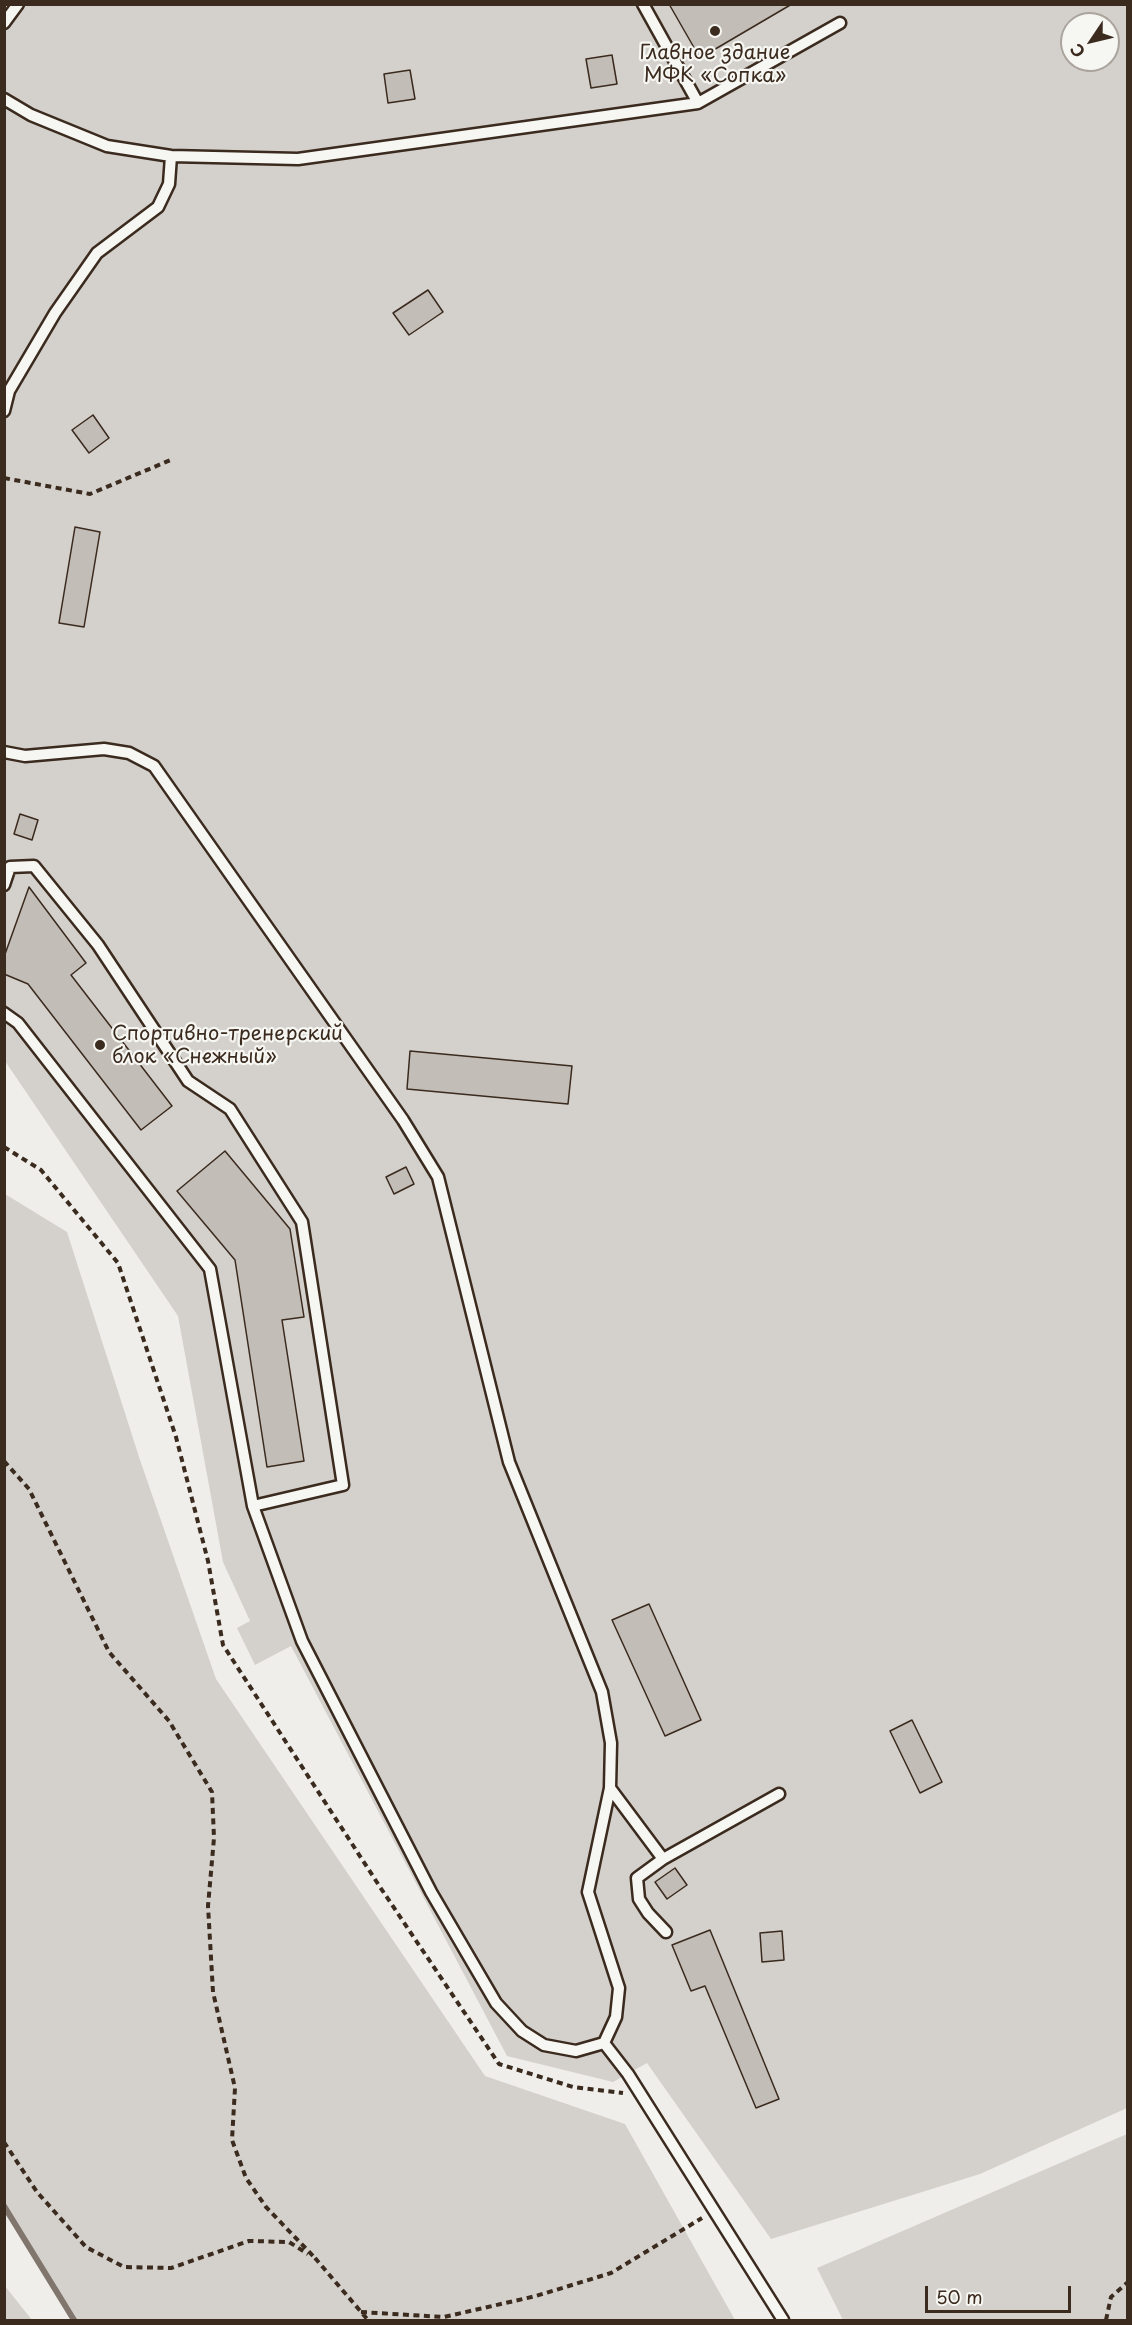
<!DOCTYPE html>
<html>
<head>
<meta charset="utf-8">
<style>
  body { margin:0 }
  #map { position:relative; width:1132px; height:2325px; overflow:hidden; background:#efeeea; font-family:"Playpen Sans",sans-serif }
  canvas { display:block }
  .frame { position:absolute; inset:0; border:6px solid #3b2a1e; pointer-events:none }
  .north { position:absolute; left:1060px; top:12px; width:60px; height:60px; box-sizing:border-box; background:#f6f6f2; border:2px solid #aba49d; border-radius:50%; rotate:235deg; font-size:16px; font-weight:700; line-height:24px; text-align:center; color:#3b2a1e }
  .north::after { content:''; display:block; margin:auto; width:21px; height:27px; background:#3b2a1e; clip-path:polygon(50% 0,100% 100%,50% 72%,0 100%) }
  .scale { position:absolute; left:925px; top:2286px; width:146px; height:27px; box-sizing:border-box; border:3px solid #3b2a1e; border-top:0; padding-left:8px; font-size:18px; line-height:21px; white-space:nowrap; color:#3b2a1e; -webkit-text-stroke:4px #f6f6f2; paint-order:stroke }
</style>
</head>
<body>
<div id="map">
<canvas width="1132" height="2325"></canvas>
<div class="frame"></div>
<div class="north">С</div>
<div class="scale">50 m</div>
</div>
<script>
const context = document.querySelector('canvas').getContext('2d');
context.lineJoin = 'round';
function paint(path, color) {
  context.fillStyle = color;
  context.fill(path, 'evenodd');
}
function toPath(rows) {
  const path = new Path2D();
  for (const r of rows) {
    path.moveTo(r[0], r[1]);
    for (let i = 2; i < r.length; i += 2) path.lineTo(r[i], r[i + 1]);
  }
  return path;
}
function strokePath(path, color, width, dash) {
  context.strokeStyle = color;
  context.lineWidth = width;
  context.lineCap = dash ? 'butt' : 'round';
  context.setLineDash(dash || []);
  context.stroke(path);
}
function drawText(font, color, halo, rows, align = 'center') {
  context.font = font + ' "Playpen Sans",sans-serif';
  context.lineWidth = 4.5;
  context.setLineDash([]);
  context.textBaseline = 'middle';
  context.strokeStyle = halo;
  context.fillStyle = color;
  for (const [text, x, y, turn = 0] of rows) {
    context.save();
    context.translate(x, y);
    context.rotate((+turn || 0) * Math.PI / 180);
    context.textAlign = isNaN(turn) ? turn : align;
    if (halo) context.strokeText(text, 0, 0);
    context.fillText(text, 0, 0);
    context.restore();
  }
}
paint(toPath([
  [4,5,1127,5,1127,2108,980,2174,771,2239,647,2063,613,2082,507,2056,291,1646,255,1665,237,1628,250,1621,223,1562,178,1316,5,1061],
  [1072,24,1108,24,1108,60,1072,60],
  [5,1194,67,1232,140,1460,216,1679,485,2076,625,2124,735,2320,74,2320,5,2206],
  [1127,2134,1127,2320,843,2320,817,2268],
  [5,2286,32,2320,33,2320,5,2320]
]), '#d4d1cc');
strokePath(toPath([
  [4,2206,74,2320]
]), '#81766d', 6);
const building = toPath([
  [669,4,792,4,700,58,669,4],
  [612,55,617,84,591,88,586,59,612,55],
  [410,70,415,99,388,103,384,74,410,70],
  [428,290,443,312,409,335,393,313,428,290],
  [93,415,109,438,89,453,72,430,93,415],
  [75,527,100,532,84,627,59,623,75,527],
  [20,814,38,820,32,840,14,834,20,814],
  [29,887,86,963,71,975,172,1106,141,1130,28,984,4,974,4,957,29,887],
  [410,1051,572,1066,568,1104,407,1089,410,1051],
  [225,1151,290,1229,304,1317,282,1320,304,1461,267,1467,235,1260,177,1191,225,1151],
  [406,1167,414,1184,394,1194,386,1177,406,1167],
  [649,1604,701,1720,665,1736,612,1620,649,1604],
  [912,1720,942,1782,920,1793,890,1731,912,1720],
  [675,1868,687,1885,667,1899,655,1882,675,1868],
  [710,1930,779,2099,756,2108,705,1986,691,1991,672,1945,710,1930],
  [782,1931,784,1960,762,1962,760,1933,782,1931]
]);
paint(building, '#c2bdb7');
strokePath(building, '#3b2a1e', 1.5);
const lane = toPath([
  [643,4,698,103],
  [4,23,18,4],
  [4,99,31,115,107,146,171,156,298,159,698,103,840,23],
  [4,411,9,391,55,313,97,253,158,207,169,184,171,156],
  [4,752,25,756,104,749,129,753,154,766,403,1120,438,1177,509,1462,602,1692,611,1743,610,1788,588,1892,619,1988,616,2017,604,2043],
  [4,885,10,867,34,866,98,945,188,1081,230,1109,302,1222,343,1485,253,1506],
  [4,1013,18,1023,210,1269,253,1506,302,1641,431,1892,496,2003,522,2031,544,2045,576,2051,604,2043,628,2074,783,2320],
  [610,1788,663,1859,637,1878,639,1899,648,1913,666,1932],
  [663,1859,779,1794]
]);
strokePath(lane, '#3b2a1e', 15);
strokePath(toPath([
  [4,478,90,494,173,459],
  [4,1147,41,1170,118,1263,176,1437,208,1561,223,1645,380,1887,499,2064,573,2087,623,2093],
  [4,1461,29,1489,109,1652,169,1721,212,1792,214,1838,208,1906,213,1992,235,2088,232,2140,246,2178,266,2207,315,2258],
  [4,2142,37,2192,86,2247,124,2267,171,2268,249,2241,289,2242,308,2254],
  [315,2258,368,2320],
  [361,2312,444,2317,536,2296,611,2273,702,2218],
  [1106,2320,1111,2297,1128,2282]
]), '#3b2a1e', 4, [6, 4.5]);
strokePath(lane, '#f6f6f2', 10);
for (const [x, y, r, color] of [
  [715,31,6,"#3b2a1e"],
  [100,1045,6,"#3b2a1e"]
]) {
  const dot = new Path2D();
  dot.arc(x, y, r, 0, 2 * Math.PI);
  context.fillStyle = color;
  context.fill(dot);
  strokePath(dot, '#f6f6f2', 2);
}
drawText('20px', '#3b2a1e', '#f6f6f2', [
  ["Главное здание",715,53],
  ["МФК «Сопка»",715,76],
  ["Спортивно-тренерский",112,1034,"left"],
  ["блок «Снежный»",112,1057,"left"]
]);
</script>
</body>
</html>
